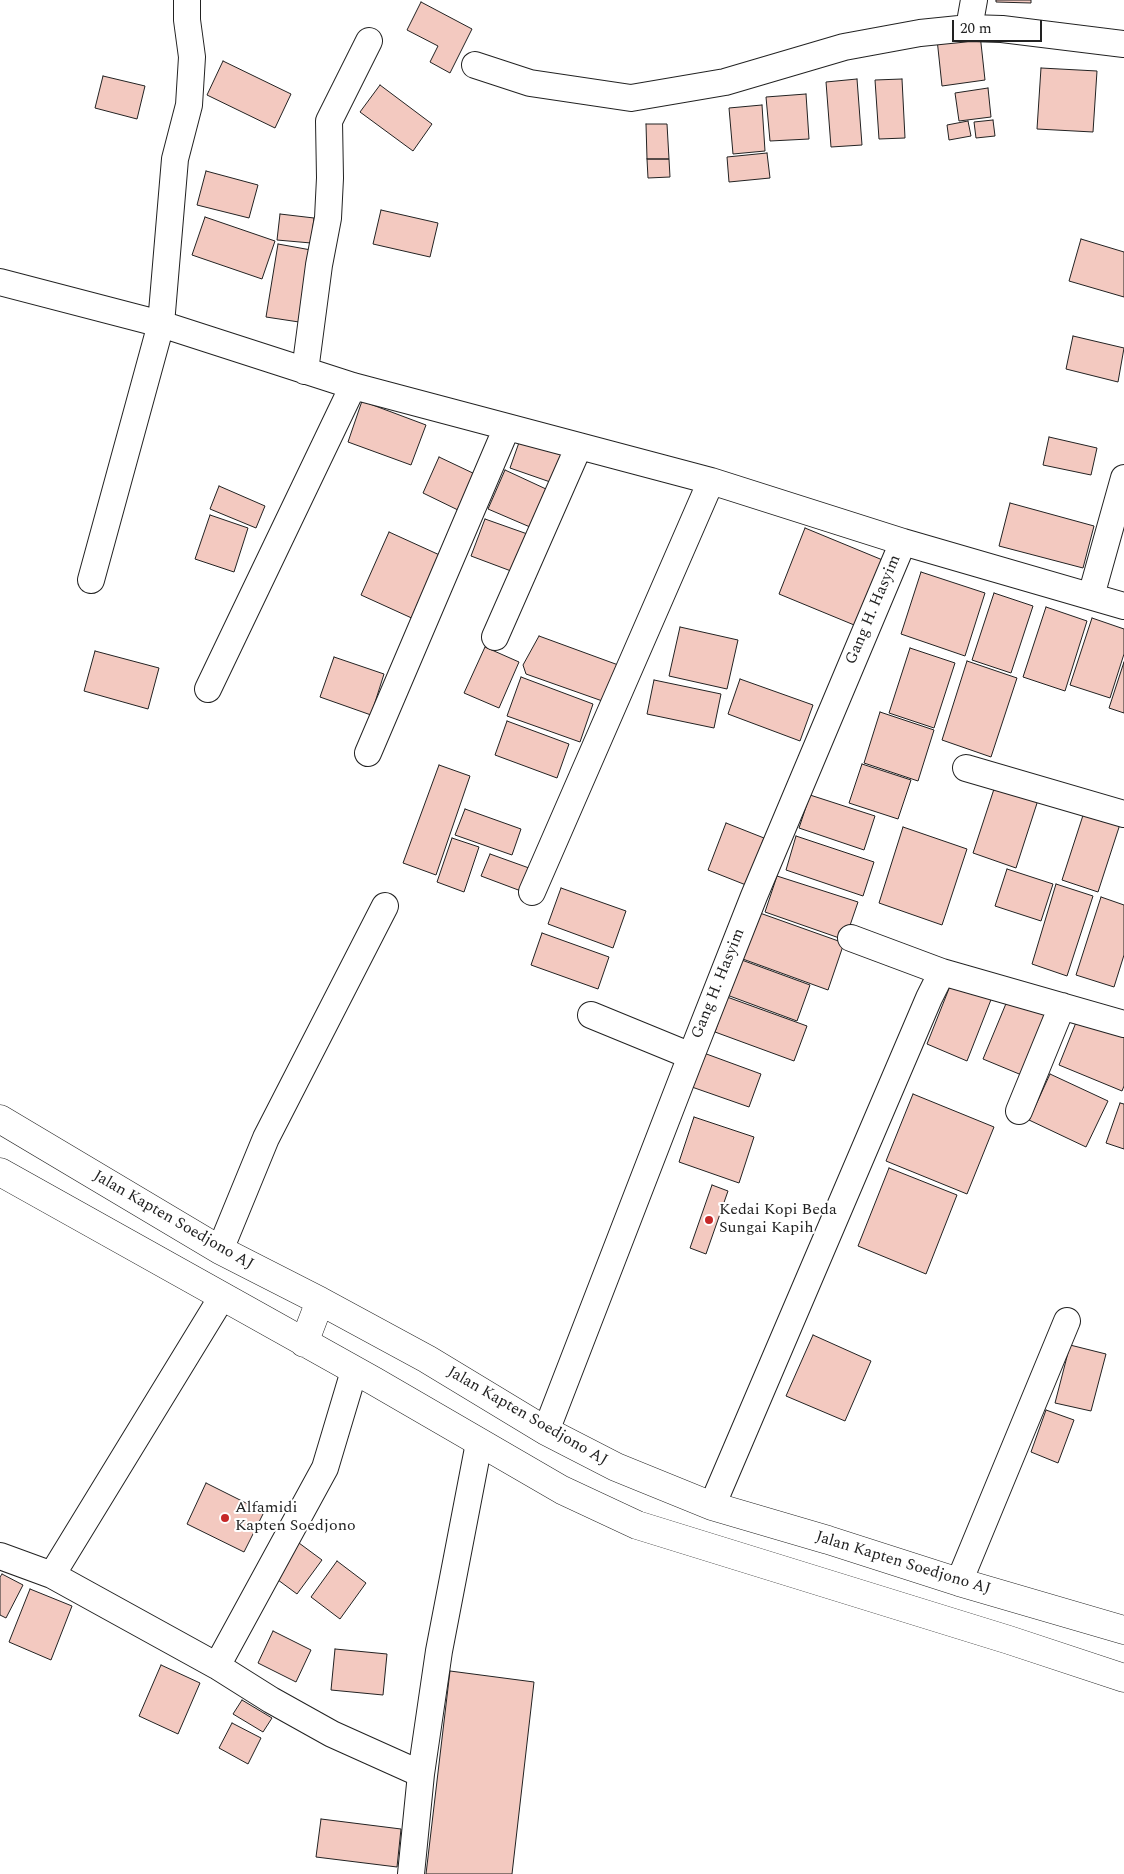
<!DOCTYPE html>
<html>
<head>
<meta charset="utf-8">
<style>
  body { margin:0 }
  #map { position:relative; width:1124px; height:1874px; overflow:hidden; background:#fff; font-family:Spectral,serif }
  canvas { display:block }
  .scale { position:absolute; left:952px; top:20px; width:90px; height:22px; box-sizing:border-box; border:2px solid #222; border-top:0; padding-left:6px; font-size:15px; line-height:18px; white-space:nowrap; color:#222; -webkit-text-stroke:4px #fff; paint-order:stroke }
</style>
</head>
<body>
<div id="map">
<canvas width="1124" height="1874"></canvas>
<div class="scale">20 m</div>
</div>
<script>
const context = document.querySelector('canvas').getContext('2d');
context.lineJoin = 'round';
function paint(path, color) {
  context.fillStyle = color;
  context.fill(path, 'evenodd');
}
function toPath(rows) {
  const path = new Path2D();
  for (const r of rows) {
    path.moveTo(r[0], r[1]);
    for (let i = 2; i < r.length; i += 2) path.lineTo(r[i], r[i + 1]);
  }
  return path;
}
function strokePath(path, color, width, dash) {
  context.strokeStyle = color;
  context.lineWidth = width;
  context.lineCap = dash ? 'butt' : 'round';
  context.setLineDash(dash || []);
  context.stroke(path);
}
function drawText(font, color, halo, rows, align = 'center') {
  context.font = font + ' Spectral,serif';
  context.lineWidth = 4;
  context.setLineDash([]);
  context.textBaseline = 'middle';
  context.strokeStyle = halo;
  context.fillStyle = color;
  for (const [text, x, y, turn = 0] of rows) {
    context.save();
    context.translate(x, y);
    context.rotate((+turn || 0) * Math.PI / 180);
    context.textAlign = isNaN(turn) ? turn : align;
    if (halo) context.strokeText(text, 0, 0);
    context.fillText(text, 0, 0);
    context.restore();
  }
}
const building = toPath([
  [996,0,1031,0,1031,3,996,2,996,0],
  [421,2,472,29,450,73,430,62,438,46,407,30,421,2],
  [980,34,985,80,942,86,937,39,980,34],
  [223,61,291,94,275,128,207,95,223,61],
  [1041,68,1097,71,1093,132,1037,129,1041,68],
  [103,76,145,86,137,119,95,108,103,76],
  [857,79,862,145,831,147,826,82,857,79],
  [902,79,905,138,879,139,875,80,902,79],
  [380,85,432,124,413,151,360,112,380,85],
  [988,88,991,117,959,121,955,93,988,88],
  [806,94,809,139,770,141,766,97,806,94],
  [762,105,765,151,733,154,729,108,762,105],
  [993,120,995,136,976,138,974,122,993,120],
  [968,121,971,136,949,140,947,125,968,121],
  [646,124,667,124,669,159,647,159,646,124],
  [767,153,770,178,729,182,727,157,767,153],
  [647,159,669,159,670,177,648,178,647,159],
  [206,171,258,185,249,218,197,205,206,171],
  [381,210,438,223,430,257,373,244,381,210],
  [280,214,314,218,311,243,277,240,280,214],
  [205,217,275,241,262,279,192,255,205,217],
  [1081,239,1124,252,1124,297,1069,281,1081,239],
  [278,244,311,250,299,322,266,317,278,244],
  [1073,336,1124,348,1118,382,1066,369,1073,336],
  [362,401,426,425,411,465,348,442,362,401],
  [522,434,568,450,556,484,510,468,522,434],
  [1049,437,1097,448,1091,475,1043,465,1049,437],
  [439,457,477,475,460,511,423,493,439,457],
  [505,470,546,489,530,527,488,509,505,470],
  [219,486,265,506,256,528,210,509,219,486],
  [1010,503,1094,526,1083,568,999,546,1010,503],
  [210,515,248,528,234,572,195,559,210,515],
  [485,519,533,536,519,574,471,556,485,519],
  [805,528,885,561,859,627,779,594,805,528],
  [389,532,444,557,416,620,361,595,389,532],
  [921,572,985,593,965,656,901,634,921,572],
  [994,593,1033,606,1011,673,972,660,994,593],
  [1046,607,1087,621,1065,691,1023,677,1046,607],
  [1092,618,1124,629,1124,654,1110,698,1070,685,1092,618],
  [680,627,738,640,727,689,669,676,680,627],
  [539,636,621,666,608,703,526,674,523,665,539,636],
  [485,647,519,662,499,708,464,693,485,647],
  [910,648,955,663,934,728,889,713,910,648],
  [95,651,159,668,148,709,84,691,95,651],
  [334,657,384,674,371,715,320,697,334,657],
  [967,661,1017,678,991,757,942,740,967,661],
  [1124,662,1124,713,1109,708,1124,662],
  [521,677,593,704,580,742,507,716,521,677],
  [740,679,813,705,800,741,728,714,740,679],
  [654,680,721,694,714,728,647,714,654,680],
  [880,712,934,730,918,781,864,763,880,712],
  [507,721,569,744,557,778,495,755,507,721],
  [862,764,911,780,898,819,849,803,862,764],
  [439,765,470,776,436,875,403,863,439,765],
  [996,783,1039,797,1016,868,973,853,996,783],
  [810,795,875,816,864,850,799,828,810,795],
  [1087,803,1123,815,1098,892,1062,880,1087,803],
  [465,809,521,829,512,855,455,835,465,809],
  [726,823,764,838,746,885,708,870,726,823],
  [903,827,967,849,942,925,879,903,903,827],
  [796,836,874,862,863,896,786,870,796,836],
  [452,838,479,847,464,892,437,882,452,838],
  [490,854,529,868,521,891,481,876,490,854],
  [1007,869,1053,884,1041,921,995,906,1007,869],
  [777,876,858,902,845,940,765,912,777,876],
  [1056,884,1093,896,1067,976,1032,964,1056,884],
  [561,888,626,911,613,948,548,924,561,888],
  [1101,897,1124,905,1124,955,1114,987,1076,975,1101,897],
  [757,912,844,943,828,990,740,958,757,912],
  [542,933,609,957,598,989,531,965,542,933],
  [739,959,810,985,797,1021,727,995,739,959],
  [954,976,994,992,967,1061,927,1044,954,976],
  [1010,994,1051,1012,1024,1076,983,1059,1010,994],
  [727,997,807,1026,794,1061,715,1032,727,997],
  [1079,1015,1124,1034,1124,1086,1122,1091,1059,1065,1079,1015],
  [701,1052,761,1074,749,1107,689,1086,701,1052],
  [1050,1074,1108,1101,1086,1147,1029,1120,1050,1074],
  [913,1094,994,1127,967,1194,886,1161,913,1094],
  [1120,1103,1124,1104,1124,1149,1106,1143,1120,1103],
  [694,1117,754,1137,739,1183,679,1162,694,1117],
  [889,1168,957,1195,926,1274,858,1246,889,1168],
  [712,1185,728,1191,706,1254,690,1248,712,1185],
  [813,1335,871,1361,845,1421,786,1396,813,1335],
  [1070,1345,1106,1354,1091,1411,1055,1403,1070,1345],
  [1046,1410,1074,1420,1058,1463,1031,1452,1046,1410],
  [206,1483,264,1512,244,1552,187,1524,206,1483],
  [299,1543,322,1560,297,1594,274,1577,299,1543],
  [337,1561,366,1583,340,1619,311,1597,337,1561],
  [2,1574,23,1585,6,1618,0,1615,0,1577,2,1574],
  [30,1589,72,1606,51,1660,9,1642,30,1589],
  [273,1631,311,1650,296,1682,258,1663,273,1631],
  [335,1649,387,1654,383,1695,331,1690,335,1649],
  [161,1665,200,1683,178,1734,139,1716,161,1665],
  [450,1671,534,1682,512,1874,426,1874,450,1671],
  [242,1700,272,1718,263,1732,233,1714,242,1700],
  [232,1723,261,1738,248,1764,219,1748,232,1723],
  [321,1819,401,1829,397,1867,316,1857,321,1819]
]);
paint(building, '#f3c9c0');
strokePath(building, '#222', 1);
const minor = toPath([
  [969,28,974,0],
  [475,65,530,83,631,98,725,82,844,47,920,33,969,28,1002,29,1124,44],
  [0,282,161,324,353,386,711,481,903,542,1124,606],
  [305,371,319,265,328,218,330,178,329,121,369,41],
  [91,580,161,324,175,159,189,105,192,57,187,20,187,0],
  [1091,596,1124,478],
  [495,637,579,446],
  [208,689,353,386],
  [368,753,507,427],
  [966,768,1124,814],
  [532,892,711,481],
  [851,938,942,972],
  [591,1015,691,1056],
  [1019,1111,1062,1006],
  [220,1250,266,1138,385,906],
  [546,1431,691,1056,754,896,903,542],
  [712,1506,929,998,942,972,1124,1024],
  [0,1556,52,1575,217,1666,271,1700,332,1734,421,1774],
  [52,1575,222,1297],
  [959,1582,1067,1321],
  [217,1666,325,1468,354,1371],
  [411,1874,421,1774,439,1651,479,1443]
]);
const secondary = toPath([
  [0,1119,220,1250,320,1301,427,1359,546,1431,616,1467,712,1506,828,1540,959,1582,1124,1630],
  [0,1172,374,1381,562,1490,637,1525,1009,1640,1124,1678],
  [304,1343,320,1301]
]);
strokePath(minor, '#222', 28);
strokePath(secondary, '#222', 29);
strokePath(minor, '#fff', 26);
strokePath(secondary, '#fff', 28);
for (const [x, y, r, color] of [
  [709,1220,5,"#c62828"],
  [225,1518,5,"#c62828"]
]) {
  const dot = new Path2D();
  dot.arc(x, y, r, 0, 2 * Math.PI);
  context.fillStyle = color;
  context.fill(dot);
  strokePath(dot, '#fff', 2);
}
drawText('16px', '#222', '#fff', [
  ["Gang H. Hasyim",874,610,-67],
  ["Gang H. Hasyim",719,984,-68],
  ["Jalan Kapten Soedjono AJ",173,1221,30],
  ["Jalan Kapten Soedjono AJ",527,1417,30],
  ["Jalan Kapten Soedjono AJ",903,1564,17]
]);
drawText('16px', '#222', '#fff', [
  ["Kedai Kopi Beda",719,1211],
  ["Sungai Kapih",719,1229],
  ["Alfamidi",235,1509],
  ["Kapten Soedjono",235,1527]
], 'left');
</script>
</body>
</html>
